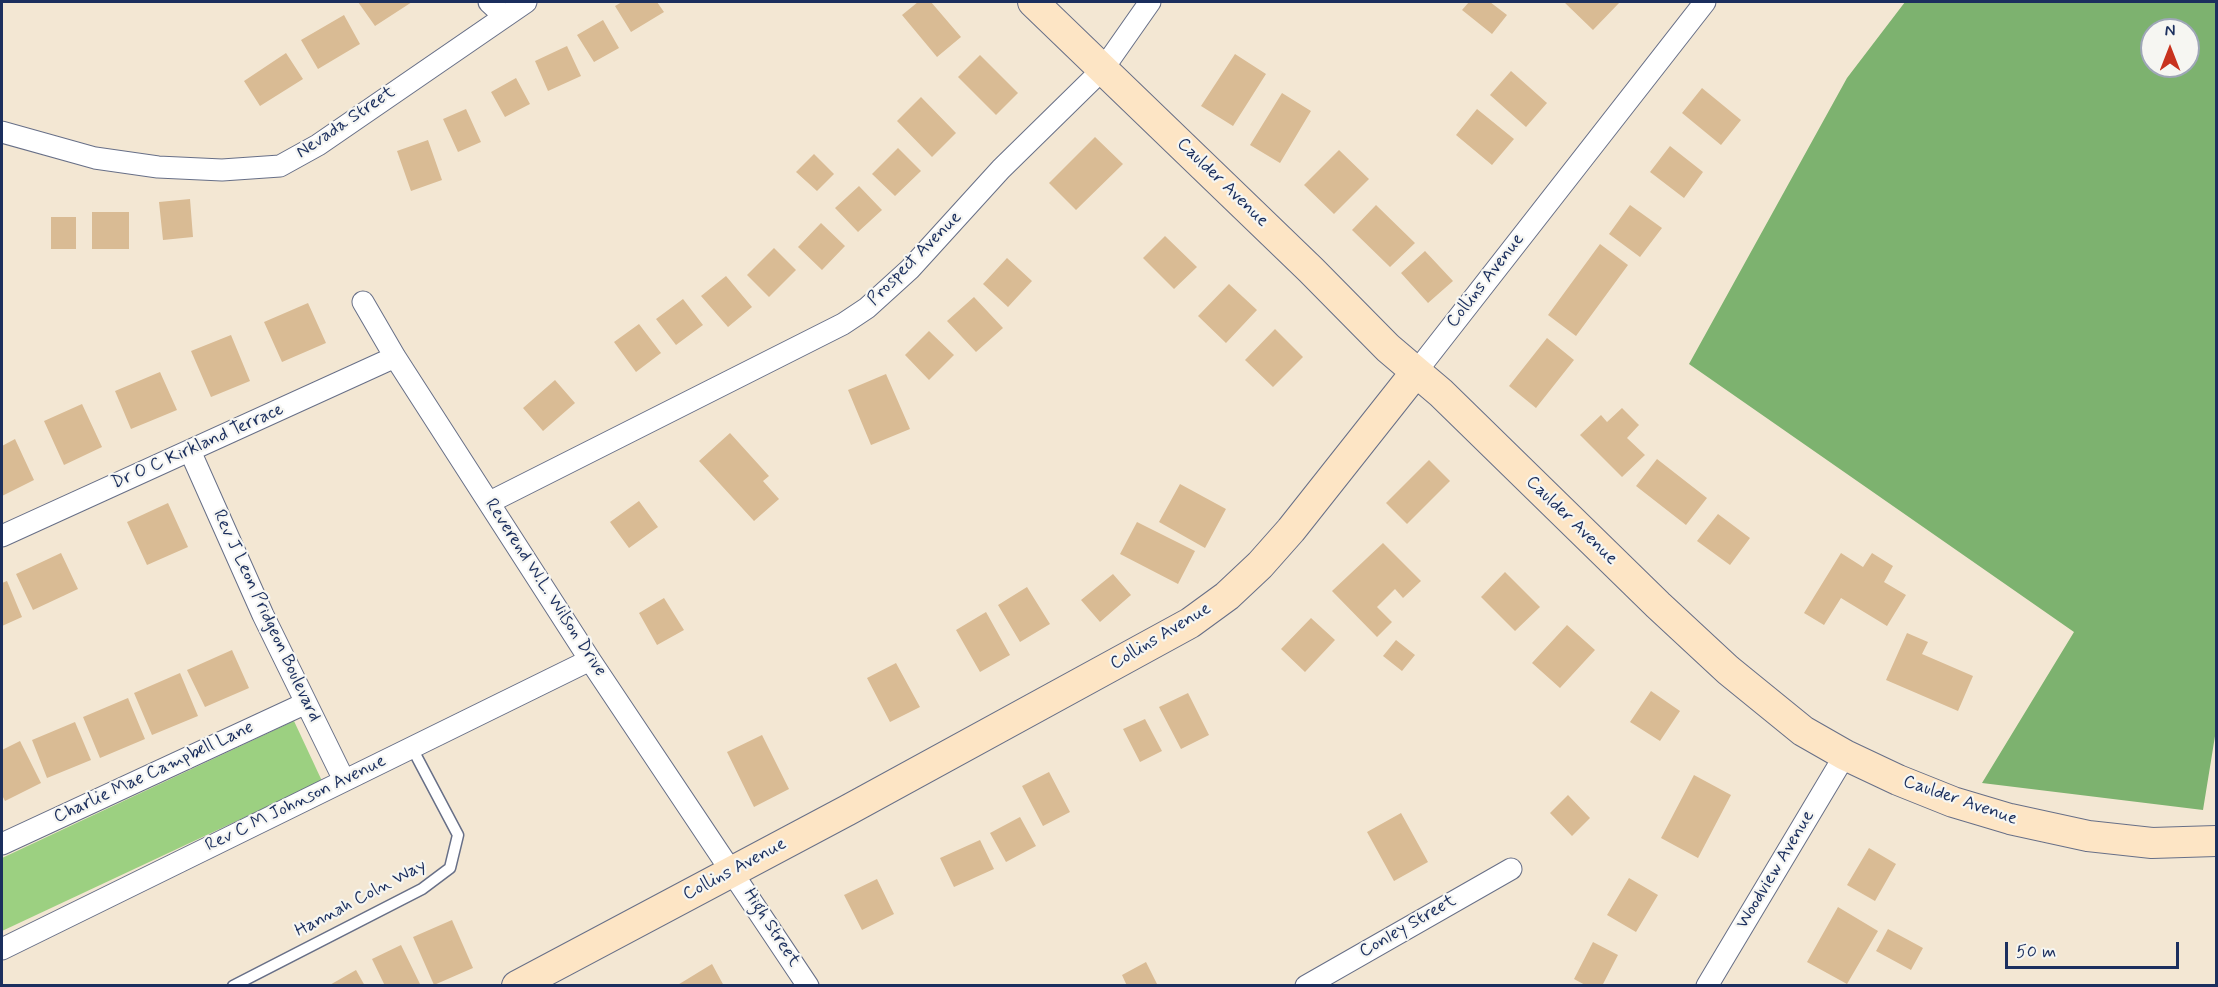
<!DOCTYPE html>
<html>
<head>
<meta charset="utf-8">
<style>
  body { margin:0 }
  #map { position:relative; width:2218px; height:987px; overflow:hidden; background:#f3e7d3; font-family:Mynerve,sans-serif }
  canvas { display:block }
  .frame { position:absolute; inset:0; border:3px solid #1b2f5e; pointer-events:none }
  .north { position:absolute; left:2140px; top:18px; width:60px; height:60px; box-sizing:border-box; background:#f6f6f2; border:2px solid #9ea6b7; border-radius:50%; rotate:0deg; font-size:16px; font-weight:700; line-height:24px; text-align:center; color:#1b2f5e }
  .north::after { content:''; display:block; margin:auto; width:21px; height:27px; background:#c8321e; clip-path:polygon(50% 0,100% 100%,50% 72%,0 100%) }
  .scale { position:absolute; left:2005px; top:942px; width:174px; height:27px; box-sizing:border-box; border:3px solid #1b2f5e; border-top:0; padding-left:8px; font-size:18px; line-height:21px; white-space:nowrap; color:#1b2f5e; -webkit-text-stroke:4px #f6f6f2; paint-order:stroke }
</style>
</head>
<body>
<div id="map">
<canvas width="2218" height="987"></canvas>
<div class="frame"></div>
<div class="north">N</div>
<div class="scale">50 m</div>
</div>
<script>
const context = document.querySelector('canvas').getContext('2d');
context.lineJoin = 'round';
function paint(path, color) {
  context.fillStyle = color;
  context.fill(path, 'evenodd');
}
function toPath(rows) {
  const path = new Path2D();
  for (const r of rows) {
    path.moveTo(r[0], r[1]);
    for (let i = 2; i < r.length; i += 2) path.lineTo(r[i], r[i + 1]);
  }
  return path;
}
function strokePath(path, color, width, dash) {
  context.strokeStyle = color;
  context.lineWidth = width;
  context.lineCap = dash ? 'butt' : 'round';
  context.setLineDash(dash || []);
  context.stroke(path);
}
function drawText(font, color, halo, rows, align = 'center') {
  context.font = font + ' Mynerve,sans-serif';
  context.lineWidth = 4.5;
  context.setLineDash([]);
  context.textBaseline = 'middle';
  context.strokeStyle = halo;
  context.fillStyle = color;
  for (const [text, x, y, turn = 0] of rows) {
    context.save();
    context.translate(x, y);
    context.rotate((+turn || 0) * Math.PI / 180);
    context.textAlign = isNaN(turn) ? turn : align;
    if (halo) context.strokeText(text, 0, 0);
    context.fillText(text, 0, 0);
    context.restore();
  }
}
paint(toPath([
  [294,721,322,781,2,931,2,858]
]), '#9cd081');
paint(toPath([
  [1905,2,2216,2,2216,730,2203,810,1982,783,2074,632,1689,364,1847,78],
  [2152,30,2188,30,2188,66,2152,66]
]), '#7db26f');
paint(toPath([
  [358,2,412,2,375,26],
  [622,2,657,2,664,12,631,32,615,6],
  [918,2,931,2,961,37,937,57,902,15],
  [1469,2,1490,2,1507,15,1492,34,1462,10],
  [1564,2,1620,2,1593,30],
  [344,15,360,44,318,69,301,40],
  [603,20,619,48,594,62,577,35],
  [567,46,581,76,548,91,535,61],
  [286,53,303,79,260,106,244,81],
  [1235,54,1266,74,1233,126,1201,106],
  [980,55,1018,93,996,115,958,77],
  [1511,71,1547,103,1526,127,1490,95],
  [516,78,530,104,505,117,491,92],
  [1702,88,1741,120,1721,145,1682,113],
  [1282,93,1311,111,1280,163,1250,145],
  [921,97,956,133,932,157,897,121],
  [466,109,481,142,458,152,443,119],
  [1477,109,1514,139,1492,165,1456,135],
  [1095,137,1123,164,1076,210,1049,183],
  [428,140,442,180,411,191,397,151],
  [1670,146,1703,172,1684,198,1650,172],
  [898,148,921,171,895,196,872,174],
  [1339,150,1369,179,1334,214,1304,185],
  [814,154,834,174,817,191,796,172],
  [859,186,882,210,858,232,835,208],
  [190,199,193,237,163,240,159,202],
  [1376,205,1415,243,1390,267,1352,230],
  [1630,205,1662,228,1640,257,1609,234],
  [92,212,129,212,129,249,92,249],
  [51,217,76,217,76,249,51,249],
  [821,223,845,246,822,270,798,247],
  [1165,236,1197,267,1174,289,1143,258],
  [1600,244,1628,265,1576,336,1548,315],
  [774,248,796,270,769,297,747,275],
  [1425,251,1453,281,1428,303,1401,273],
  [1007,258,1032,281,1008,307,983,284],
  [726,276,752,307,728,327,701,296],
  [1229,284,1257,310,1226,343,1198,316],
  [974,297,1003,328,976,352,947,321],
  [683,299,703,325,676,345,656,319],
  [308,303,326,343,282,362,264,322],
  [639,324,661,353,636,372,614,342],
  [1275,329,1303,357,1273,387,1245,360],
  [929,331,954,355,929,380,905,355],
  [231,335,250,381,211,397,191,351],
  [1547,338,1574,360,1536,408,1509,386],
  [160,372,177,410,131,429,115,391],
  [886,374,910,429,871,445,848,390],
  [555,380,575,403,543,431,523,408],
  [82,404,102,447,64,465,44,421],
  [1622,408,1639,425,1627,438,1645,455,1622,477,1580,435,1601,415,1607,422],
  [730,433,769,476,763,481,779,499,754,521,699,461],
  [15,439,34,480,2,496,2,446],
  [1657,459,1707,498,1686,525,1636,486],
  [1429,460,1450,481,1407,524,1386,503],
  [1180,484,1226,509,1205,548,1159,522],
  [639,501,658,527,629,548,610,522],
  [168,503,188,547,147,565,127,522],
  [1718,514,1750,538,1730,565,1697,541],
  [1137,522,1195,551,1178,584,1120,554],
  [1383,543,1421,581,1403,598,1395,589,1377,607,1392,622,1377,637,1332,591],
  [61,553,78,589,33,610,16,574],
  [1841,553,1863,567,1872,553,1893,566,1884,582,1906,595,1887,626,1841,598,1824,625,1804,613],
  [1505,572,1540,607,1515,631,1481,597],
  [1113,574,1131,595,1100,622,1081,600],
  [7,581,22,617,2,626,2,583],
  [1027,587,1050,624,1020,642,998,605],
  [664,598,684,630,657,645,639,613],
  [986,612,1010,655,980,672,956,630],
  [1311,618,1335,640,1305,672,1281,649],
  [1567,625,1595,650,1560,688,1532,663],
  [1907,633,1928,642,1922,654,1973,676,1958,711,1886,680],
  [1396,640,1415,655,1402,671,1383,656],
  [232,650,249,688,205,707,187,670],
  [896,663,920,707,890,722,867,678],
  [180,673,198,716,152,735,134,693],
  [1651,691,1680,711,1660,741,1630,722],
  [1188,693,1209,735,1181,749,1159,707],
  [128,698,145,739,100,758,83,717],
  [1145,719,1162,751,1140,762,1123,729],
  [75,722,91,760,47,778,32,740],
  [762,735,789,789,754,807,727,752],
  [20,741,41,783,5,801,2,795,2,750],
  [1049,772,1070,812,1043,826,1022,786],
  [1694,775,1731,795,1698,858,1661,838],
  [1568,795,1590,818,1572,836,1550,813],
  [1401,813,1428,862,1394,881,1367,832],
  [1020,817,1036,846,1006,862,990,833],
  [980,840,994,869,954,887,940,858],
  [1869,848,1896,864,1875,901,1847,885],
  [1629,878,1658,895,1636,932,1607,915],
  [877,879,894,914,862,930,844,895],
  [1838,907,1878,931,1847,984,1807,962],
  [452,920,473,968,434,985,413,937],
  [1888,929,1923,948,1911,970,1876,951],
  [1593,942,1618,955,1602,986,1587,986,1574,979],
  [401,945,421,986,385,986,372,959],
  [1146,962,1158,986,1127,986,1122,975],
  [712,964,724,986,676,986],
  [356,970,365,986,328,986]
]), '#d9bb94');
const lane = toPath([
  [233,986,422,889,450,868,458,835,412,748]
]);
const street = toPath([
  [489,2,504,16],
  [2,132,95,158,158,167,222,170,280,166,318,145,526,2],
  [363,302,395,357,590,660,808,986],
  [1416,372,1705,2],
  [190,451,263,615,344,780],
  [490,502,843,324,867,308,910,269,1001,169,1103,69,1150,2],
  [2,536,395,357],
  [2,844,306,703],
  [2,949,590,660],
  [1306,986,1511,869],
  [1707,986,1845,755]
]);
const secondary = toPath([
  [1033,2,1311,270,1388,348,1441,393,1658,605,1728,670,1803,731,1845,755,1898,780,1953,802,2010,819,2088,836,2152,843,2216,841],
  [517,986,848,810,1190,623,1227,596,1260,565,1291,530,1416,372]
]);
strokePath(lane, '#676f87', 13);
strokePath(street, '#676f87', 23);
strokePath(secondary, '#676f87', 32);
strokePath(lane, '#fff', 10);
strokePath(street, '#fff', 21);
strokePath(secondary, '#fde5c5', 30);
drawText('18px', '#1b2f5e', '#f6f6f2', [
  ["Nevada Street",346,123,-34],
  ["Caulder Avenue",1222,183,44],
  ["Prospect Avenue",915,259,-45],
  ["Collins Avenue",1486,281,-52],
  ["Dr O C Kirkland Terrace",198,447,-24],
  ["Caulder Avenue",1571,521,44],
  ["Reverend W.L. Wilson Drive",545,588,57],
  ["Rev J Leon Pridgeon Boulevard",266,616,65],
  ["Collins Avenue",1161,637,-31],
  ["Charlie Mae Campbell Lane",154,773,-25],
  ["Caulder Avenue",1960,801,19],
  ["Rev C M Johnson Avenue",296,804,-26],
  ["Collins Avenue",735,870,-28],
  ["Woodview Avenue",1776,870,-59],
  ["Hannah Coln Way",361,899,-28],
  ["Conley Street",1408,927,-30],
  ["High Street",771,928,57]
]);
</script>
</body>
</html>
